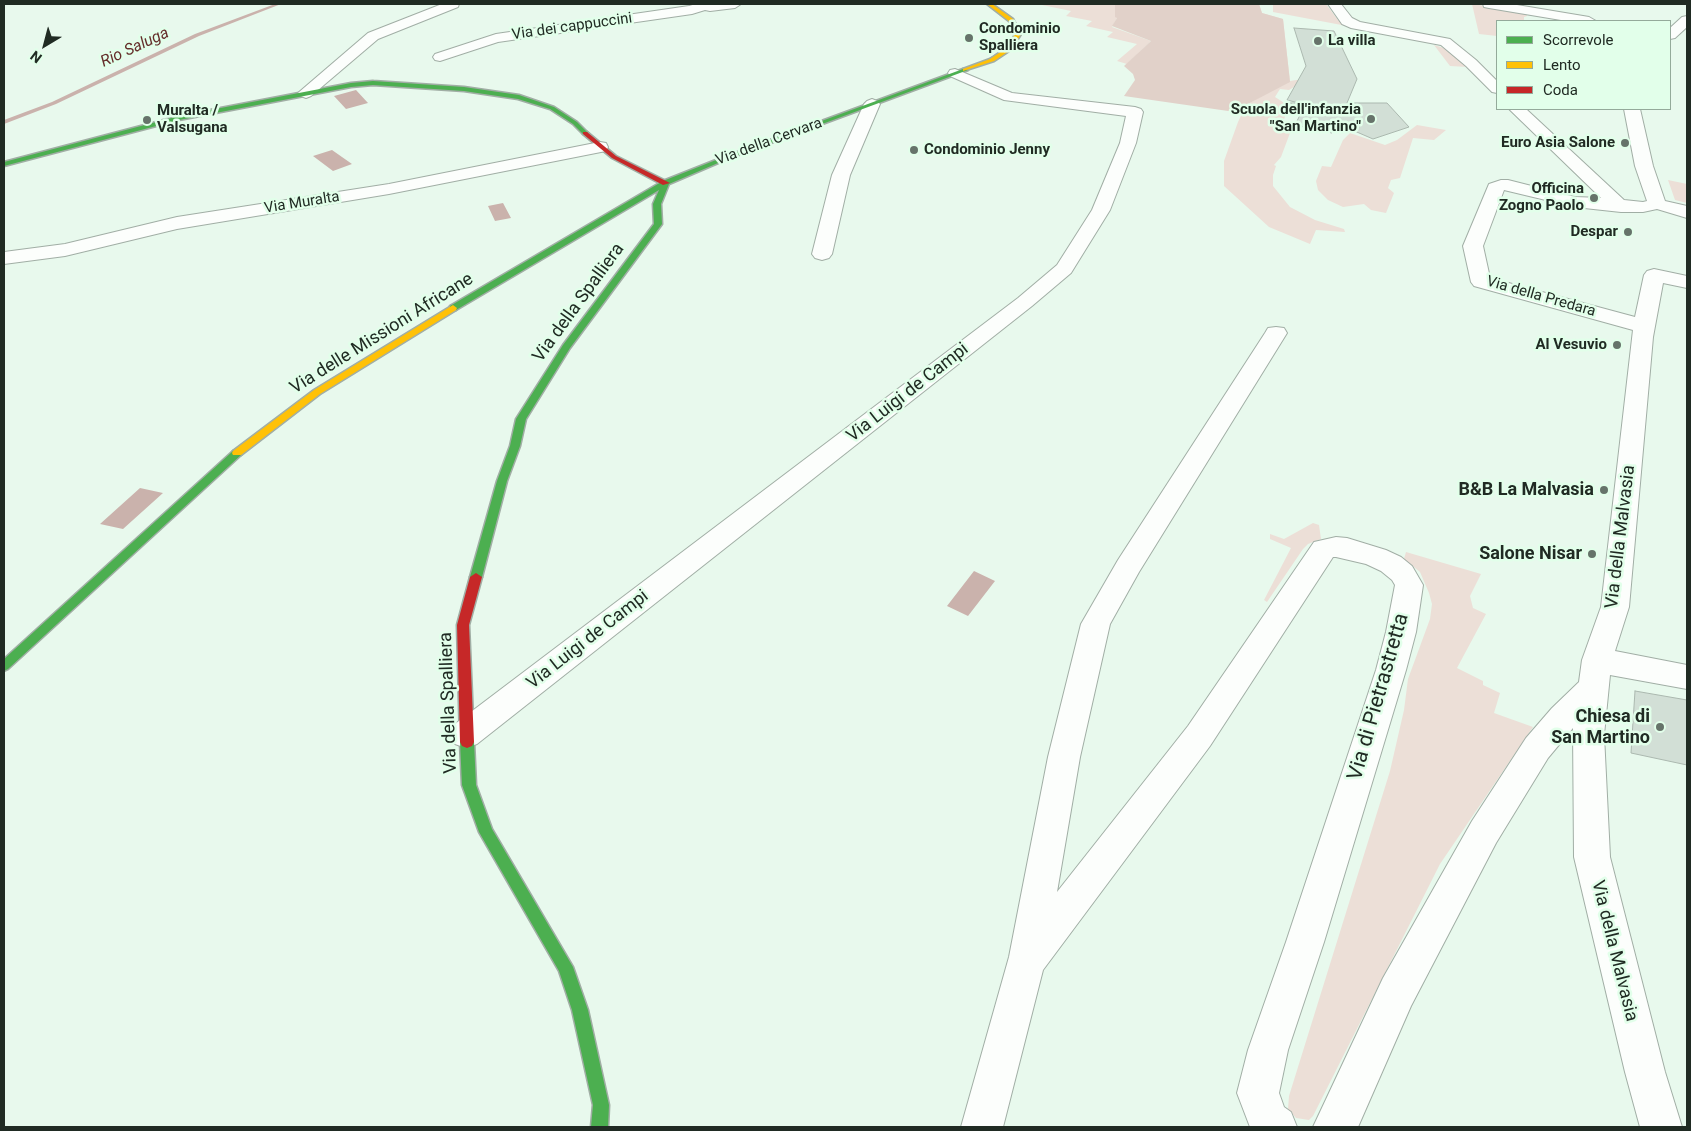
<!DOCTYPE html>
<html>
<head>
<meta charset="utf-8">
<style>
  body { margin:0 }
  #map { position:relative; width:1691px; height:1131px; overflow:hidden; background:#e8f9ed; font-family:Roboto,sans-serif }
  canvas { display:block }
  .frame { position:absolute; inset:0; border:5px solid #202b23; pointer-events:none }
  .legend { position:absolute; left:1496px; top:20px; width:175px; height:90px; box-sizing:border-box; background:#e2ffea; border:1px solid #94aa9a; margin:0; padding:6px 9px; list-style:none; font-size:15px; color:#202b23 }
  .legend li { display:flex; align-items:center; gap:10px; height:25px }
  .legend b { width:25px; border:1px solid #94aa9a }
  .north { position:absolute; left:20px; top:20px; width:50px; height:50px; -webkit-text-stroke:4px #e2ffea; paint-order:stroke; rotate:217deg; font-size:14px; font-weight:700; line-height:20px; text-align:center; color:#202b23 }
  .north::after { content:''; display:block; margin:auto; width:18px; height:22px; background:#202b23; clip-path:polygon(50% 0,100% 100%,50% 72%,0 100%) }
</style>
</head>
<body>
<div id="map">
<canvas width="1691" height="1131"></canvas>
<div class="frame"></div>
<ul class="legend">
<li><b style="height:6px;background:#4caf50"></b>Scorrevole</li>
<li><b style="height:6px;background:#ffc107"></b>Lento</li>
<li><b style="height:6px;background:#c62828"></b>Coda</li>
</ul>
<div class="north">N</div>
</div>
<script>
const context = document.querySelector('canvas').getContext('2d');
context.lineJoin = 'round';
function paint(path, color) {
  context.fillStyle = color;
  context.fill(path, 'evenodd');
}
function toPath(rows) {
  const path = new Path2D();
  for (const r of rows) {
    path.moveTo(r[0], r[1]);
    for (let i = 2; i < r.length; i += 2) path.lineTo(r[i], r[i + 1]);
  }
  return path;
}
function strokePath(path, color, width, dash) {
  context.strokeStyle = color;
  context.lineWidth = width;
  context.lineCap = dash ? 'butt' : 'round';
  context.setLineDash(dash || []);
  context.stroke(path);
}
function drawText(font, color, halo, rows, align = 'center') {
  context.font = font + ' Roboto,sans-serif';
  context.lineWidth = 5;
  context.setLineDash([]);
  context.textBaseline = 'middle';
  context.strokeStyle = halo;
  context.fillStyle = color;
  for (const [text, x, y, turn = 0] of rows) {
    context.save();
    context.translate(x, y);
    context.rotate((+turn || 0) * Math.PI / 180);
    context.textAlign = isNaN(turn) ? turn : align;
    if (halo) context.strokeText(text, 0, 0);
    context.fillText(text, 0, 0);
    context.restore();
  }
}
paint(toPath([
  [1044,4,1115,4,1117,18,1112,27,1151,41,1127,64,1117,61,1137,44,1107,37,1113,32,1086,26,1092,21,1066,16,1071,11,1042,5],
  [1259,4,1262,13,1283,19,1290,81,1309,78,1289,90,1280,89,1275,97,1289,106,1280,130,1290,133,1281,157,1274,165,1276,166,1273,175,1273,186,1290,207,1315,220,1344,229,1345,232,1316,230,1310,244,1269,227,1224,186,1224,161,1238,122,1246,105,1260,97],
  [1273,4,1326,4,1338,20,1352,27,1273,12],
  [1472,4,1527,12,1527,16,1524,17,1524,21,1497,21,1497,36,1479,34],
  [1434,45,1454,51,1468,67,1450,66],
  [1417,125,1446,130,1434,140,1413,138,1400,178,1391,180,1388,188,1394,193,1386,213,1371,210,1364,204,1343,207,1328,200,1318,190,1316,181,1322,166,1331,167,1343,140,1350,133,1385,145,1397,140],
  [1668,180,1687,184,1687,203,1675,200],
  [1313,523,1319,525,1321,539,1308,544,1303,549,1267,602,1264,600,1291,548,1270,539,1270,534,1284,539],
  [1406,552,1481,574,1470,596,1473,608,1486,614,1457,668,1483,681,1483,685,1500,693,1494,713,1533,727,1440,864,1313,1116,1309,1120,1296,1118,1288,1109,1289,1096,1390,771,1404,710,1408,679,1430,619,1432,604,1429,593,1420,572,1404,559]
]), '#ecdfd7');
paint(toPath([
  [1115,4,1259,4,1262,13,1283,19,1290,82,1246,105,1242,113,1124,96,1135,80,1133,74,1124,66,1151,41,1112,26,1117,18,1115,17]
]), '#e1d1c9');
paint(toPath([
  [356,90,368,103,346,109,334,96],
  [332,150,352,164,333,171,313,156],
  [503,203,511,218,495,221,488,206],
  [140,488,163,493,123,529,100,524],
  [974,571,995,581,968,616,947,606]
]), '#cab2ac');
paint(toPath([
  [275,4,281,4,199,36,56,104,4,124,4,120,52,102,195,34,275,4]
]), '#cab2ac');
const building = toPath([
  [1294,28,1334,31,1357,79,1347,103,1387,103,1409,127,1373,139,1336,123,1332,133,1295,125,1303,109,1290,103,1299,103,1287,100,1306,66,1294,28],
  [1635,691,1687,700,1687,765,1631,753,1635,691]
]);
paint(building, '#d2dfd6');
strokePath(building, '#abb8af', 1);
const street = toPath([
  [442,4,459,4,458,7,378,39,311,96,306,98,301,96,298,93,368,33,442,4],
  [696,4,741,4,735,8,710,11,705,10,692,14,498,42,440,61,435,60,433,57,435,54,496,34,689,6,696,4],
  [1328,4,1341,4,1352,18,1360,22,1450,39,1476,60,1497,81,1497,93,1492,92,1466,66,1441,45,1351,28,1342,24,1328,4],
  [1483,4,1511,4,1589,17,1596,21,1567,21,1489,8,1484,7,1483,4],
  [1687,16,1687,27,1675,38,1670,39,1670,28,1682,17,1687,16],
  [955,69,1012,93,1135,107,1141,109,1143,112,1136,143,1110,210,1071,273,1032,306,477,744,466,748,455,744,450,734,455,724,1018,298,1057,265,1092,210,1120,143,1126,116,1004,100,950,76,948,73,950,70,955,69],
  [872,99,877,101,880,104,850,175,832,254,829,258,822,260,815,258,812,254,832,175,864,104,867,101,872,99],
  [1509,109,1526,109,1624,200,1643,202,1647,201,1635,166,1624,109,1640,109,1653,166,1665,201,1687,206,1687,218,1657,209,1643,212,1621,212,1575,207,1504,190,1483,246,1490,278,1635,317,1644,275,1647,271,1654,269,1687,276,1687,288,1663,283,1653,337,1629,607,1615,651,1687,665,1687,689,1610,675,1604,735,1610,857,1665,1072,1682,1127,1640,1127,1625,1072,1574,857,1573,728,1548,758,1496,843,1411,1006,1358,1127,1313,1127,1383,978,1472,821,1526,738,1552,708,1579,682,1582,660,1601,607,1633,330,1474,286,1471,282,1463,246,1489,184,1501,180,1508,180,1575,197,1601,198,1509,109],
  [600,142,606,143,608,147,606,151,389,194,177,229,65,256,4,264,4,252,65,244,177,217,389,184,600,142],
  [1276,327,1284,328,1287,333,1139,572,1110,624,1080,757,1057,892,1188,726,1314,542,1336,537,1347,538,1386,550,1401,557,1412,566,1423,585,1416,632,1406,670,1324,942,1288,1050,1279,1093,1284,1107,1291,1112,1297,1127,1250,1127,1237,1093,1248,1050,1286,942,1376,670,1386,632,1395,585,1392,580,1381,571,1366,564,1336,557,1333,557,1210,746,1043,970,1003,1127,961,1127,1009,957,1048,757,1081,624,1118,560,1265,333,1268,328,1276,327]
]);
const fast = toPath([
  [963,69,968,70,725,160,669,184,661,204,662,224,570,348,526,419,520,446,507,481,482,577,476,581,472,580,470,577,497,481,510,446,516,419,563,345,654,224,653,204,659,190,456,310,450,310,450,306,663,181,721,158,963,69],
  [373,81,464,87,519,95,554,107,577,122,588,133,583,134,573,124,550,109,518,99,464,91,373,85,351,87,179,120,4,166,4,162,179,116,351,83,373,81],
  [237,450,242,453,241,455,8,669,4,671,4,659,233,451,237,450],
  [467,736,472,738,474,742,476,785,492,829,573,967,588,1010,609,1105,608,1127,591,1127,593,1105,572,1010,559,971,479,832,462,785,460,742,462,738,467,736]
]);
const slow = toPath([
  [987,4,992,4,1013,19,1021,34,1012,49,994,61,963,71,963,69,990,59,1008,47,1015,34,1009,21,987,4],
  [453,305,457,308,456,310,320,394,241,455,233,455,232,453,233,451,314,390,453,305]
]);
const jam = toPath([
  [583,132,587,132,616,156,670,183,663,185,612,158,583,134,583,132],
  [476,573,482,577,469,625,474,742,472,746,467,748,462,746,460,742,457,625,470,577,476,573]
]);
strokePath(street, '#a1aea5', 2);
strokePath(fast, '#a1aea5', 3);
strokePath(slow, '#a1aea5', 3);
strokePath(jam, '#a1aea5', 3);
paint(street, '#fcfefc');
paint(fast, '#4caf50');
paint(slow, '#ffc107');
paint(jam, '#c62828');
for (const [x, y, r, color] of [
  [969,38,5,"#66736a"],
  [1318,41,5,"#66736a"],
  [1371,119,5,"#66736a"],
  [147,120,5,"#66736a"],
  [1625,143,5,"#66736a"],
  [914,150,5,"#66736a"],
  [1594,198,5,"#66736a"],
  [1628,232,5,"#66736a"],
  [1617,345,5,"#66736a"],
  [1604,490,5,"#66736a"],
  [1592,554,5,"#66736a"],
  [1660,727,5,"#66736a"]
]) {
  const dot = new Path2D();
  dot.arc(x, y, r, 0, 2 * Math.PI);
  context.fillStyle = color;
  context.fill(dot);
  strokePath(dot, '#e2ffea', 2);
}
drawText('15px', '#202b23', '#e2ffea', [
  ["Via dei cappuccini",572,27,-8],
  ["Via della Cervara",769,142,-20],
  ["Via Muralta",302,203,-9],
  ["Via della Predara",1541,297,16]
]);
drawText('bold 15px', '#202b23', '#e2ffea', [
  ["Condominio",979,29,"left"],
  ["Spalliera",979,46,"left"],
  ["La villa",1328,41,"left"],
  ["Scuola dell'infanzia",1361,110],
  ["\"San Martino\"",1361,127],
  ["Muralta /",157,111,"left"],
  ["Valsugana",157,128,"left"],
  ["Euro Asia Salone",1615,143],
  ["Condominio Jenny",924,150,"left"],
  ["Officina",1584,189],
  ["Zogno Paolo",1584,206],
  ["Despar",1618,232],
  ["Al Vesuvio",1607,345]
], 'right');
drawText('italic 16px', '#652e2b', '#e2ffea', [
  ["Rio Saluga",135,48,-25]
]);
drawText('18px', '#202b23', '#e2ffea', [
  ["Via della Spalliera",579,303,-54],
  ["Via delle Missioni Africane",382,334,-32],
  ["Via Luigi de Campi",908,393,-38],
  ["Via della Malvasia",1621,537,-83],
  ["Via Luigi de Campi",588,640,-38],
  ["Via della Spalliera",449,703,-92],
  ["Via della Malvasia",1614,951,76]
]);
drawText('bold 18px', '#202b23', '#e2ffea', [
  ["B&B La Malvasia",1594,490],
  ["Salone Nisar",1582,554],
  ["Chiesa di",1650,717],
  ["San Martino",1650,738]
], 'right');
drawText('21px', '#202b23', '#e2ffea', [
  ["Via di Pietrastretta",1379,697,-74]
]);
</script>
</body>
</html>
